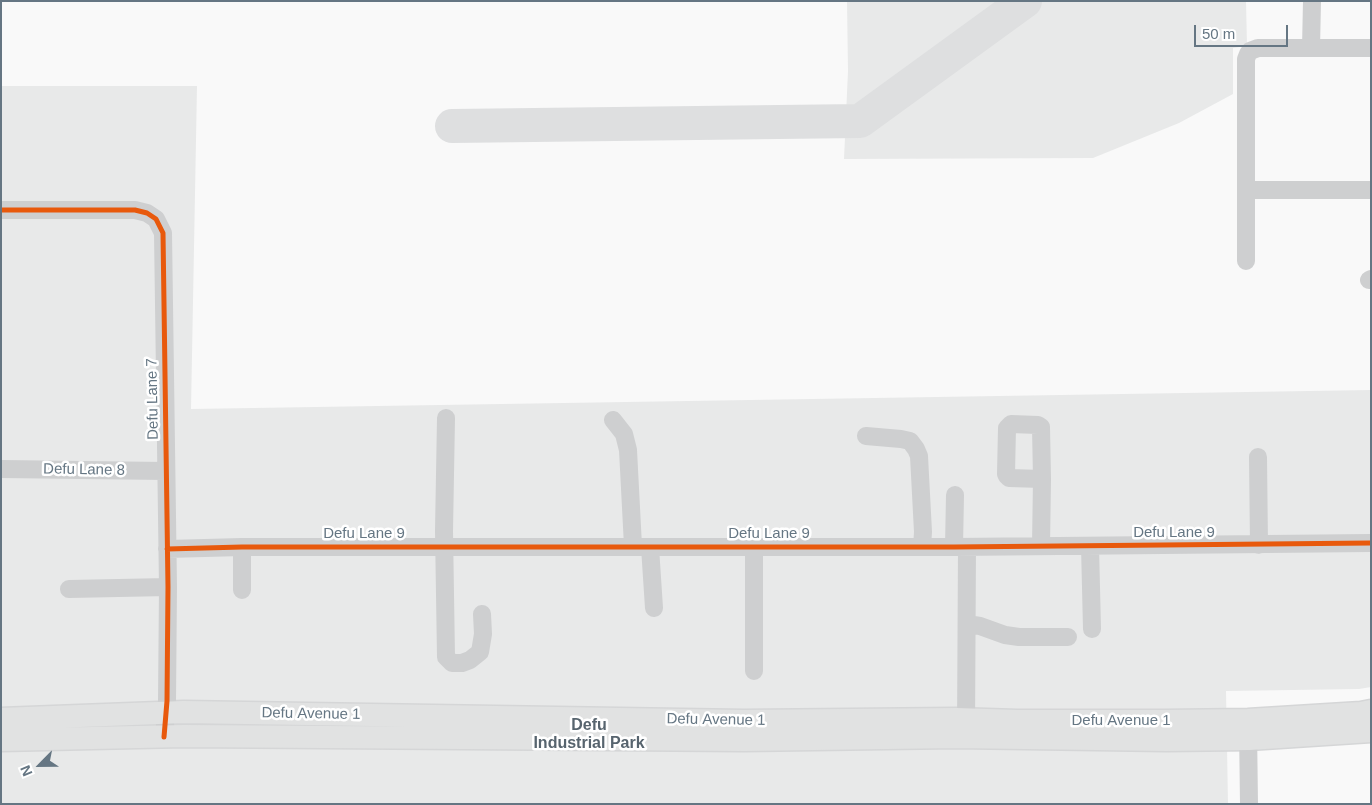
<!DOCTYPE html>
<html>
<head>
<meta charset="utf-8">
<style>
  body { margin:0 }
  #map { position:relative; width:1372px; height:805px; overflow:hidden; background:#f9f9f9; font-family:Helvetica,sans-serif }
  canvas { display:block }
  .frame { position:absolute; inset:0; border:2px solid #657683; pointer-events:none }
  .north { position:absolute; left:15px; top:740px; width:50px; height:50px; -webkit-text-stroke:4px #fff; paint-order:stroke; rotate:247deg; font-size:14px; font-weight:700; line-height:20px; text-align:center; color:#657683 }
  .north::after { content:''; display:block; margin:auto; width:18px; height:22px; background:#657683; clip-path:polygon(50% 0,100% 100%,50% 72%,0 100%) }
  .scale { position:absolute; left:1194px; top:25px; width:94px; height:22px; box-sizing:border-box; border:2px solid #657683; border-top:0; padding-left:6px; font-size:15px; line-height:18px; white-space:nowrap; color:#657683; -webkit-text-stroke:4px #fff; paint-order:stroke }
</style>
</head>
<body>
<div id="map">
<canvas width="1372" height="805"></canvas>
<div class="frame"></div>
<div class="north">N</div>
<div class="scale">50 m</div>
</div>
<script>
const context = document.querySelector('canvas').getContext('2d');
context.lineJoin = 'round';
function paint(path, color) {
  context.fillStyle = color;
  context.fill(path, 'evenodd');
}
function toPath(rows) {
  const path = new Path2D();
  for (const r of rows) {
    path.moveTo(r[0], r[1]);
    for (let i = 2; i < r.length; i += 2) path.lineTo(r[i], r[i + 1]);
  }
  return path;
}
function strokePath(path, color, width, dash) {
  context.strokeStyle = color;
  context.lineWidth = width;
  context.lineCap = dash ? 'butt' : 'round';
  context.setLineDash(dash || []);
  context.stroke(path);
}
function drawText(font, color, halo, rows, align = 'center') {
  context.font = font + ' Helvetica,sans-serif';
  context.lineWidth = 5;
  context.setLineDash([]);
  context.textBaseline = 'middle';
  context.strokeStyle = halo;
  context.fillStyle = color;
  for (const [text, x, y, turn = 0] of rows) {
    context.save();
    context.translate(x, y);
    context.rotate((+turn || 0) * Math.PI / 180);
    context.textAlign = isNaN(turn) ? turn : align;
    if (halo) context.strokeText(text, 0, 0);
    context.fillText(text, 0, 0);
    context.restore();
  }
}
paint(toPath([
  [847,1,1246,1,1247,46,1233,48,1233,94,1179,123,1093,158,844,159,848,71],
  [1,86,197,86,191,409,1371,390,1371,687,1359,689,1226,691,1228,804,1,804]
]), '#e8e9e9');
strokePath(toPath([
  [452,126,860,121,1025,1]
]), '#dedfe0', 34);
const major = toPath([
  [1,719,184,712,744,721,956,719,1017,721,1165,721,1248,720,1361,713,1371,711],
  [1,740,184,736,744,740,956,737,1166,740,1249,739,1371,731]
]);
strokePath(major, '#d5d6d7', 25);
strokePath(toPath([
  [1311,48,1312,1],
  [1246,190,1371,190],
  [1,210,135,210,147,213,156,219,163,233,168,587,167,701,165,725],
  [1246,261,1246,59,1248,54,1250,51,1258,48,1371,48],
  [1369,280,1371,279],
  [446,418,444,531,446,657,452,663,462,663,470,660,480,652,483,634,482,614],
  [613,420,624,434,628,450,633,546],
  [866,436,901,439,910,441,916,449,919,456,923,532,922,547],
  [1258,457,1259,545],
  [1,469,166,471],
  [1041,546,1042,479,1041,427,1038,425,1011,424,1007,428,1006,474,1007,476,1009,478,1042,479],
  [1090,546,1092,629],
  [242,547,242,590],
  [650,547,654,608],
  [754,547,754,671],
  [954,547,955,495],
  [167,549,242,547,954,547,1371,543],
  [69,589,168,587],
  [967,624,980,626,1005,635,1019,637,1068,637],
  [1248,727,1249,804],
  [966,731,967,547]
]), '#cecfd0', 18);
strokePath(major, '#e1e2e2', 22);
strokePath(toPath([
  [1,210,135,210,147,213,156,219,163,233,168,587,167,701,164,737],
  [167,549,242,547,954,547,1371,543]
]), '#e8590c', 5);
drawText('15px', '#657683', '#fff', [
  ["Defu Lane 7",153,399,-91],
  ["Defu Lane 8",84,470,1],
  ["Defu Lane 9",1174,533],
  ["Defu Lane 9",364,534],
  ["Defu Lane 9",769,534],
  ["Defu Avenue 1",311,714,1],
  ["Defu Avenue 1",716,720,1],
  ["Defu Avenue 1",1121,721]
]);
drawText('bold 16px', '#57646e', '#fff', [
  ["Defu",589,726],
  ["Industrial Park",589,744]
]);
</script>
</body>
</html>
